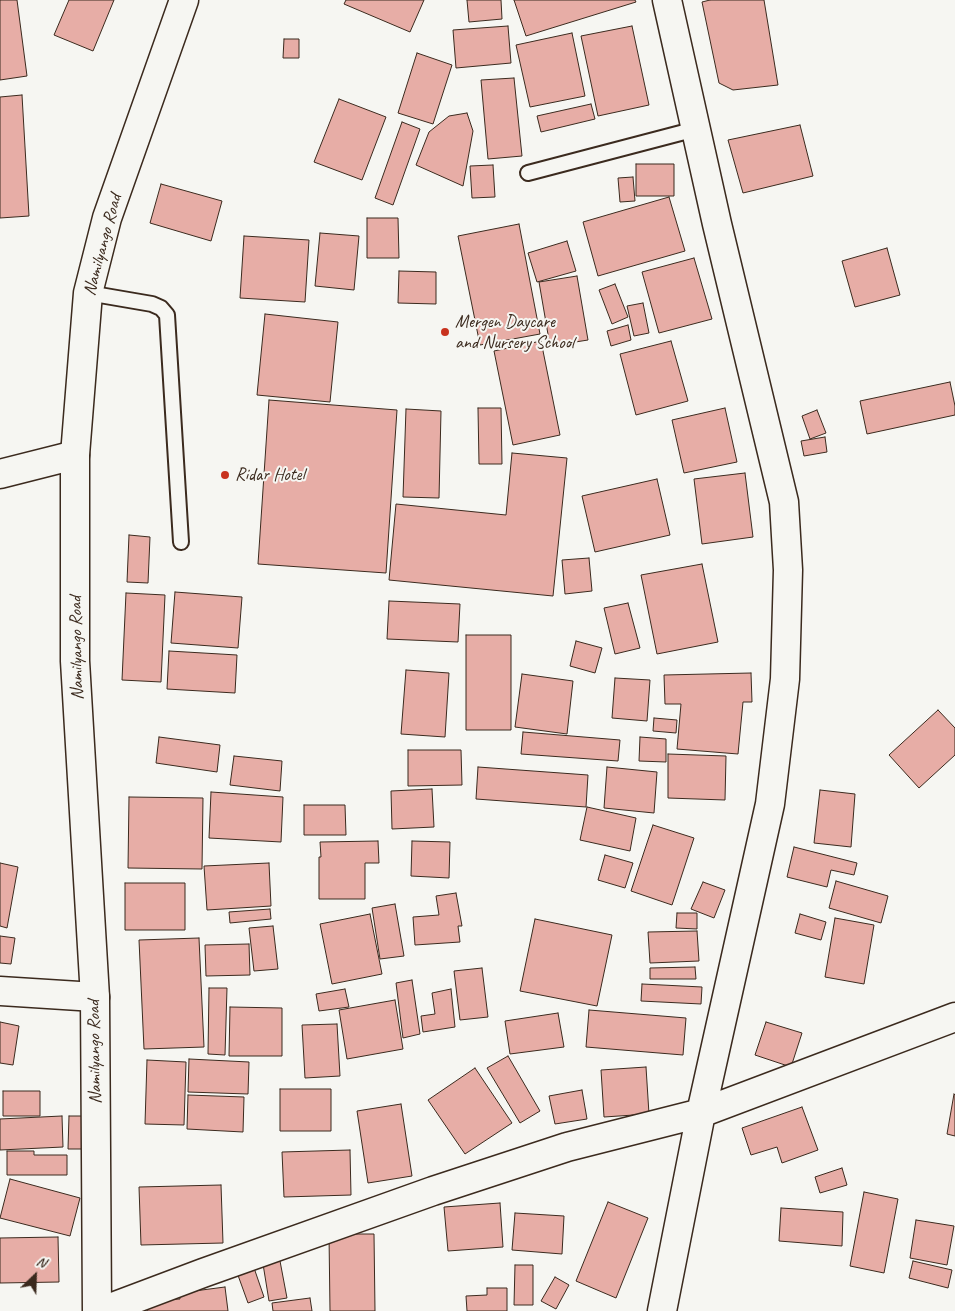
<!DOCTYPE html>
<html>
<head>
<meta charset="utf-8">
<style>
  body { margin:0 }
  #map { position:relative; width:955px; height:1311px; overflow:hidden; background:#f6f6f2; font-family:Caveat,sans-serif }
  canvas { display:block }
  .north { position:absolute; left:10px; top:1251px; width:50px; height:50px; -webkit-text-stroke:4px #f6f6f2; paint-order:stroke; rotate:24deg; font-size:14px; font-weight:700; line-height:20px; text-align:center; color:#3b2a1e }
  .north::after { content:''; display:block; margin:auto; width:18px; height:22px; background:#3b2a1e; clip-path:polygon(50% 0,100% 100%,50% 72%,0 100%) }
</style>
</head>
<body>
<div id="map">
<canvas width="955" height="1311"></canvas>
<div class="north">N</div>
</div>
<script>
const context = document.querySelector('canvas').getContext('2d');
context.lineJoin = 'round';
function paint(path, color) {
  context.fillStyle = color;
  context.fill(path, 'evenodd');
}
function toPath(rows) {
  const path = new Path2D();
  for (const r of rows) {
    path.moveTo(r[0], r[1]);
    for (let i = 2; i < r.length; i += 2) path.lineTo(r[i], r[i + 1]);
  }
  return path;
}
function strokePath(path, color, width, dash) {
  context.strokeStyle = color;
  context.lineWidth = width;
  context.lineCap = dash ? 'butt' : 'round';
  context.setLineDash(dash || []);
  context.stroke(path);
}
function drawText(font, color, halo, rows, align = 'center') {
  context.font = font + ' Caveat,sans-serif';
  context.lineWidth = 4;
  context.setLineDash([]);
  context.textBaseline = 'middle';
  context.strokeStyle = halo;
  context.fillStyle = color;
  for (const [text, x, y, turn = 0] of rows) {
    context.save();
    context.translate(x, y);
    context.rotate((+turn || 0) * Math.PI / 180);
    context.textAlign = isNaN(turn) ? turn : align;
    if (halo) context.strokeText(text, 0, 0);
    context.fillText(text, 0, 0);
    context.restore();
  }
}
const building = toPath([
  [0,0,17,0,27,76,0,80,0,0],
  [69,0,114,0,93,51,54,35,69,0],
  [346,0,424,0,410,32,344,4,346,0],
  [467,0,501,0,502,19,469,22,467,0],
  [514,0,635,0,636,2,526,36,514,0],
  [710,0,764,0,778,85,733,90,719,83,702,2,710,0],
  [508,26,511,63,456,68,453,30,508,26],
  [632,26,649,105,598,116,581,36,632,26],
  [572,33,585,96,530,107,516,45,572,33],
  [284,39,299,39,299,58,283,58,284,39],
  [417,53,452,65,433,124,398,113,417,53],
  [514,78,522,156,488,159,481,80,514,78],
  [22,95,29,216,0,218,0,97,22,95],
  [339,99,386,117,362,180,314,162,339,99],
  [591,104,595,119,541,132,537,116,591,104],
  [467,113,473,131,463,186,416,165,429,132,449,116,467,113],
  [402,122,420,129,393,205,375,198,402,122],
  [800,125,813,176,743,193,728,140,800,125],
  [636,164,674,164,674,196,636,196,636,164],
  [493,165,495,197,472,198,470,166,493,165],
  [633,177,635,201,620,202,618,178,633,177],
  [161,184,222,201,211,241,150,223,161,184],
  [669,197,685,251,598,276,583,222,669,197],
  [367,218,398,218,399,258,367,258,367,218],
  [519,224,540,334,480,345,458,236,519,224],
  [320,233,359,236,354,290,315,286,320,233],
  [244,236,309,240,305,302,240,298,244,236],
  [567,241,576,271,537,282,528,253,567,241],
  [887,248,900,295,855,307,842,261,887,248],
  [694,258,712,319,659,333,642,272,694,258],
  [399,271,436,272,436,304,398,303,399,271],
  [577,276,588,340,550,346,539,282,577,276],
  [615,284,628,317,612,324,599,290,615,284],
  [643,303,649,333,634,336,627,306,643,303],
  [265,314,338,322,330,402,257,395,265,314],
  [628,325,631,340,611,346,607,331,628,325],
  [541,341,560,435,513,445,494,351,541,341],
  [671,341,688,401,636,415,620,354,671,341],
  [950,382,955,406,955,415,867,434,860,401,950,382],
  [269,400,397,410,386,573,258,564,269,400],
  [478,408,501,408,502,464,479,464,478,408],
  [725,408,737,462,684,473,672,420,725,408],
  [406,409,441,411,439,498,403,497,406,409],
  [817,410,826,433,810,439,802,416,817,410],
  [825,437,827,452,804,456,801,441,825,437],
  [512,453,567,458,553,596,389,580,396,504,506,515,512,453],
  [745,473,753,537,702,544,694,479,745,473],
  [657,479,670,535,595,552,582,496,657,479],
  [129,535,150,537,148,583,127,582,129,535],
  [589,558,592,591,565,594,562,560,589,558],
  [702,564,718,642,657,654,641,575,702,564],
  [175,592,242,597,238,648,171,643,175,592],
  [126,593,165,595,161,682,122,680,126,593],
  [389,601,460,604,458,642,387,639,389,601],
  [628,603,640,648,615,654,604,608,628,603],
  [466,635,511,635,511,730,466,730,466,635],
  [576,641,602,648,595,673,570,666,576,641],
  [169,651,237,655,235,693,167,689,169,651],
  [406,670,449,673,445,737,401,734,406,670],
  [751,673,752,702,743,702,738,754,677,749,681,704,665,704,664,675,751,673],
  [522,674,573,681,567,734,515,727,522,674],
  [615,678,650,680,647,721,612,718,615,678],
  [938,710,955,728,955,755,919,788,889,755,938,710],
  [654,718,677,720,676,733,653,731,654,718],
  [523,732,620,740,618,761,521,754,523,732],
  [159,737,220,745,217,772,156,763,159,737],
  [640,737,666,739,666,762,639,761,640,737],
  [408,750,461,750,462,785,408,786,408,750],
  [668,754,726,756,725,800,668,798,668,754],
  [234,756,282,761,280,791,230,785,234,756],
  [478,767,588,775,586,807,476,799,478,767],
  [607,767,657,772,654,813,604,808,607,767],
  [432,789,434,827,392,829,391,791,432,789],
  [820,790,855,794,851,847,814,843,820,790],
  [211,792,283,797,281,842,209,838,211,792],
  [129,797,203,798,202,869,128,868,129,797],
  [304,805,345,805,346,835,304,835,304,805],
  [587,807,636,818,630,851,580,840,587,807],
  [653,825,694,838,672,905,631,891,653,825],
  [378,841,379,863,365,863,365,899,319,899,319,857,321,857,320,842,378,841],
  [412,841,450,842,449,878,411,876,412,841],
  [794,847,857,863,854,875,831,870,827,887,787,877,794,847],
  [605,855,633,863,625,888,598,880,605,855],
  [0,863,18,867,7,928,0,926,0,863],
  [269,863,271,906,207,910,204,866,269,863],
  [836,881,888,896,881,923,829,908,836,881],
  [703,882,725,890,714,918,691,909,703,882],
  [125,883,185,883,185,930,125,930,125,883],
  [456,893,462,926,458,926,460,942,415,945,413,917,439,915,436,896,456,893],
  [395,904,404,956,380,959,372,908,395,904],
  [270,909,271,919,230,923,229,912,270,909],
  [677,913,697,913,697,929,676,928,677,913],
  [370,914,382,974,332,984,320,924,370,914],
  [800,914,826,922,821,940,795,933,800,914],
  [835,918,874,925,864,984,825,977,835,918],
  [535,919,612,935,597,1006,520,991,535,919],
  [273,926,278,969,254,971,249,928,273,926],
  [697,931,699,961,650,963,648,932,697,931],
  [0,936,15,938,11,964,0,963,0,936],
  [199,938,204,1047,144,1049,139,940,199,938],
  [249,944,250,975,206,976,205,945,249,944],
  [695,967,696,979,650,979,650,968,695,967],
  [482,968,488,1017,460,1020,454,971,482,968],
  [412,980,420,1034,403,1038,396,983,412,980],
  [642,984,702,987,701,1004,641,1001,642,984],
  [209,988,227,988,225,1055,208,1054,209,988],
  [345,989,349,1007,319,1011,316,994,345,989],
  [451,989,455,1027,423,1032,421,1016,435,1014,432,993,451,989],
  [395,1000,403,1049,347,1059,339,1010,395,1000],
  [230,1007,282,1008,282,1056,229,1056,230,1007],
  [589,1010,686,1018,683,1055,586,1047,589,1010],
  [558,1013,564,1047,510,1054,505,1021,558,1013],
  [0,1022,19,1026,13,1065,0,1063,0,1022],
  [766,1022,802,1033,791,1067,755,1055,766,1022],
  [337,1024,340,1076,305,1078,302,1025,337,1024],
  [508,1056,540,1111,520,1123,487,1068,508,1056],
  [189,1059,249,1062,248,1094,188,1092,189,1059],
  [147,1060,186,1062,184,1125,145,1124,147,1060],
  [646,1067,649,1114,604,1117,601,1070,646,1067],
  [475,1068,512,1123,465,1154,428,1100,475,1068],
  [280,1089,331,1089,331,1131,280,1131,280,1089],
  [582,1090,587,1119,555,1124,549,1096,582,1090],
  [3,1091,40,1091,40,1116,3,1116,3,1091],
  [954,1094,955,1095,955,1136,947,1134,954,1094],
  [188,1095,244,1097,243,1132,187,1129,188,1095],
  [401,1104,412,1176,368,1183,357,1111,401,1104],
  [802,1107,818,1150,782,1163,777,1147,751,1155,742,1128,802,1107],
  [62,1116,63,1147,0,1150,0,1119,62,1116],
  [69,1116,88,1116,88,1149,68,1149,69,1116],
  [350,1150,351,1195,284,1197,282,1152,350,1150],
  [7,1151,34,1151,34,1155,67,1155,67,1175,7,1175,7,1151],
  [842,1168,847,1185,820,1193,815,1177,842,1168],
  [10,1179,80,1198,70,1236,0,1218,10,1179],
  [221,1185,223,1243,141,1245,139,1187,221,1185],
  [864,1192,898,1199,884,1273,850,1266,864,1192],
  [608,1202,648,1218,616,1298,576,1281,608,1202],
  [500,1203,503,1247,448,1251,444,1207,500,1203],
  [781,1208,843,1212,842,1246,779,1241,781,1208],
  [515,1213,564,1216,562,1254,512,1250,515,1213],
  [916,1220,954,1226,947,1265,910,1258,916,1220],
  [329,1234,374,1234,375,1311,330,1311,329,1234],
  [58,1237,59,1282,0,1283,0,1238,58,1237],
  [280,1261,287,1298,269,1301,263,1264,280,1261],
  [913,1261,952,1270,948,1288,909,1278,913,1261],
  [252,1262,264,1297,248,1303,235,1267,252,1262],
  [515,1265,533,1265,533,1305,514,1305,515,1265],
  [555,1277,569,1285,556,1309,541,1301,555,1277],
  [225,1287,228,1311,147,1311,147,1300,180,1299,179,1293,225,1287],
  [487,1288,507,1288,507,1311,467,1311,466,1296,487,1295,487,1288],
  [310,1298,312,1311,273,1311,272,1303,310,1298]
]);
paint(building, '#e7ada6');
strokePath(building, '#3b2a1e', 1);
const service = toPath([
  [528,173,696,129],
  [88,293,152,304,161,308,167,315,181,542]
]);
const minor = toPath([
  [0,474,75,455],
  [0,991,95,997],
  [102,1311,203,1273,433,1191,567,1147,701,1113,955,1017],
  [662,1311,701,1113,770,804,785,679,788,570,784,502,717,224,667,0]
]);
const secondary = toPath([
  [97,1311,95,997,75,661,75,455,88,293,107,218,184,0]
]);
strokePath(service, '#3b2a1e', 18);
strokePath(minor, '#3b2a1e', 31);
strokePath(secondary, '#3b2a1e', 31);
strokePath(service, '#f6f6f2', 14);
strokePath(minor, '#f6f6f2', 28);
strokePath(secondary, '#f6f6f2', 28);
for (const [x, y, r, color] of [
  [445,332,5,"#c8321e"],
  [225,475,5,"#c8321e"]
]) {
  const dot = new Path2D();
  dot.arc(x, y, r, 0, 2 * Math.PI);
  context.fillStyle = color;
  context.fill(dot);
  strokePath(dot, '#f6f6f2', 2);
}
drawText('18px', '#3b2a1e', '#f6f6f2', [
  ["Namilyango Road",103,245,-75],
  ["Namilyango Road",77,648,-91],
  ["Namilyango Road",95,1052,-91]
]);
drawText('18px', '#3b2a1e', '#f6f6f2', [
  ["Mergen Daycare",455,322],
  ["and Nursery School",455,343],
  ["Ridar Hotel",235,475]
], 'left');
</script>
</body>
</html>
